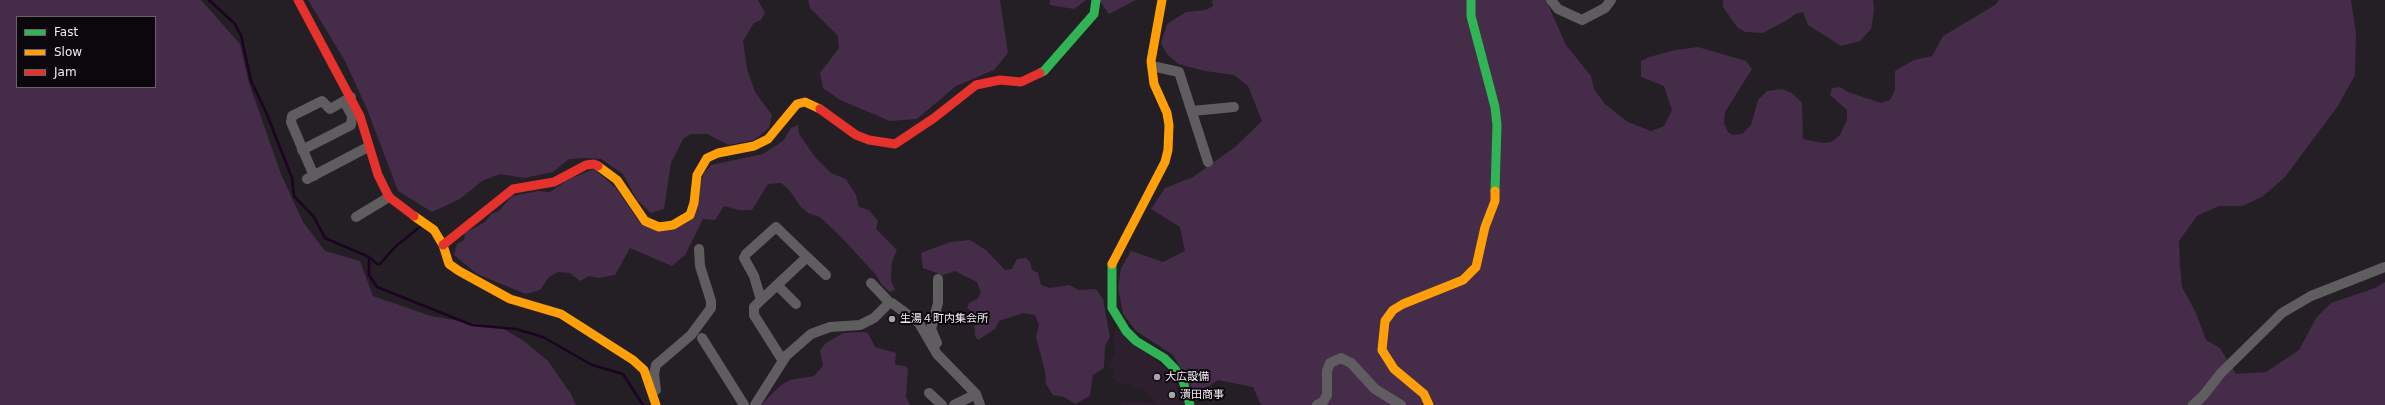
<!DOCTYPE html>
<html>
<head>
<meta charset="utf-8">
<style>
  body { margin:0 }
  #map { position:relative; width:2385px; height:405px; overflow:hidden; background:#241e25; font-family:"DejaVu Sans",sans-serif }
  canvas { display:block }
  .legend { position:absolute; left:16px; top:16px; width:140px; height:72px; box-sizing:border-box; background:#0c070d; border:1px solid #686269; margin:0; padding:5px 7px; list-style:none; font-size:12px; color:#f3ebf4 }
  .legend li { display:flex; align-items:center; gap:8px; height:20px }
  .legend b { width:20px; border:1px solid #686269 }
</style>
</head>
<body>
<div id="map">
<canvas width="2385" height="405"></canvas>
<ul class="legend">
<li><b style="height:5px;background:#30b455"></b>Fast</li>
<li><b style="height:5px;background:#ff9f0a"></b>Slow</li>
<li><b style="height:5px;background:#e5322d"></b>Jam</li>
</ul>
</div>
<script>
const context = document.querySelector('canvas').getContext('2d');
context.lineJoin = 'round';
function paint(path, color) {
  context.fillStyle = color;
  context.fill(path, 'evenodd');
}
function toPath(rows) {
  const path = new Path2D();
  for (const r of rows) {
    path.moveTo(r[0], r[1]);
    for (let i = 2; i < r.length; i += 2) path.lineTo(r[i], r[i + 1]);
  }
  return path;
}
function strokePath(path, color, width, dash) {
  context.strokeStyle = color;
  context.lineWidth = width;
  context.lineCap = dash ? 'butt' : 'round';
  context.setLineDash(dash || []);
  context.stroke(path);
}
function drawText(font, color, halo, rows, align = 'center') {
  context.font = font + ' "DejaVu Sans","Noto Sans JP",sans-serif';
  context.lineWidth = 4;
  context.setLineDash([]);
  context.textBaseline = 'middle';
  context.strokeStyle = halo;
  context.fillStyle = color;
  for (const [text, x, y, turn = 0] of rows) {
    context.save();
    context.translate(x, y);
    context.rotate((+turn || 0) * Math.PI / 180);
    context.textAlign = isNaN(turn) ? turn : align;
    if (halo) context.strokeText(text, 0, 0);
    context.fillText(text, 0, 0);
    context.restore();
  }
}
paint(toPath([
  [1117,328,1153,356,1177,381,1175,383,1184,392,1187,405,1121,405,1120,401,1155,403,1141,387,1136,391,1130,383,1121,384,1111,378,1114,371,1108,365,1115,353,1113,336]
]), '#2e1f2f');
paint(toPath([
  [0,0,201,0,240,44,249,83,281,174,303,222,325,251,360,261,373,296,431,316,504,329,524,341,548,361,571,394,576,405,0,405],
  [17,17,155,17,155,87,17,87],
  [308,0,758,0,765,13,761,20,754,23,743,41,747,69,755,92,772,115,769,128,754,140,729,145,707,134,691,134,683,139,671,163,664,209,651,213,637,200,623,174,601,159,584,158,569,159,553,172,524,178,500,174,482,181,460,199,432,212,398,191,367,109,345,61],
  [808,0,1000,0,1008,53,994,70,956,86,917,119,890,121,840,100,823,88,820,73,839,48,838,36,810,8],
  [1050,0,1086,0,1074,9,1050,5],
  [1099,0,1136,0,1109,14],
  [1212,0,1546,0,1566,45,1591,76,1594,89,1605,104,1628,122,1651,131,1664,126,1672,110,1664,86,1641,77,1641,61,1649,57,1676,50,1698,47,1746,61,1752,69,1725,112,1724,123,1728,132,1733,135,1742,134,1751,125,1758,100,1767,91,1782,89,1792,93,1802,103,1803,139,1823,143,1831,142,1840,135,1847,120,1847,110,1830,95,1832,88,1840,87,1848,92,1881,103,1890,100,1895,90,1895,71,1914,60,1932,56,1943,36,1995,5,1999,0,2351,0,2356,33,2355,75,2338,106,2285,177,2262,197,2242,206,2219,206,2197,216,2179,241,2180,266,2182,287,2196,313,2206,340,2220,348,2236,374,2266,372,2299,350,2316,318,2331,303,2375,288,2385,282,2385,405,1261,405,1253,387,1218,380,1196,395,1173,355,1136,331,1123,314,1118,288,1121,268,1131,251,1163,262,1185,251,1180,227,1151,209,1165,188,1193,177,1235,147,1262,121,1248,86,1234,75,1205,71,1178,64,1167,54,1161,43,1167,24,1186,12,1206,10,1213,6],
  [1723,0,1873,0,1874,10,1871,29,1860,41,1841,46,1808,25,1803,12,1795,14,1789,19,1763,33,1745,32,1738,28,1732,20,1723,7],
  [798,125,799,134,815,157,831,173,846,179,856,195,859,207,869,210,878,221,876,229,897,250,892,262,891,281,895,290,890,292,882,285,876,275,842,238,820,217,808,213,801,207,790,191,781,183,768,184,752,210,739,210,724,206,715,220,703,219,685,255,672,266,630,248,615,275,598,278,589,276,580,281,570,273,558,272,549,277,540,290,526,294,477,274,454,255,457,244,464,240,465,233,485,222,491,214,499,211,512,196,538,191,550,192,569,179,594,169,615,187,641,224,687,222,704,173,711,165,763,154,783,141,791,128],
  [970,240,986,250,1005,270,1012,269,1017,259,1026,258,1030,262,1032,270,1038,273,1041,285,1050,288,1069,285,1079,290,1096,289,1103,299,1110,337,1105,346,1104,368,1093,375,1090,396,1075,404,1064,397,1053,395,1046,384,1045,371,1036,337,1039,325,1035,315,1023,313,999,321,995,329,978,340,975,336,974,313,967,308,969,303,977,299,981,293,977,282,955,271,943,275,923,268,921,253,950,242],
  [864,332,868,333,875,347,896,353,895,362,896,365,905,366,908,369,906,397,910,405,761,405,781,385,790,380,814,376,823,366,820,350,826,343,843,333]
]), '#452c49');
strokePath(toPath([
  [209,0,234,23,241,35,251,81,266,112,292,178,294,196,314,217,325,238,369,257,369,275,377,287,472,325,516,329,543,337,592,365,623,374,643,405],
  [369,257,377,264,380,264,395,247,421,226]
]), '#1c0321', 2.5);
strokePath(toPath([
  [1551,0,1558,9,1582,20,1605,8,1611,0],
  [1152,66,1179,72,1208,162],
  [1192,111,1234,107],
  [302,150,351,125,352,116,344,101],
  [314,176,291,122,292,116,322,101,330,109,351,97],
  [307,179,368,147],
  [356,217,389,197],
  [776,227,807,257,761,300,754,276,744,258,746,254,776,227],
  [807,257,826,275],
  [871,283,890,303],
  [777,285,796,304],
  [761,300,754,307,754,315,783,361],
  [702,338,744,405],
  [937,343,931,329,938,303,938,279],
  [656,390,654,374,656,365,691,335,711,308,711,301,700,266,699,249],
  [929,393,942,405],
  [755,405,786,356,811,334,830,327,860,325,874,318,888,304,892,303,919,323,937,354,976,394,980,405],
  [954,405,976,394],
  [1317,405,1323,402,1327,395,1327,371,1330,363,1341,358,1351,363,1375,389,1401,405],
  [2193,405,2203,396,2221,373,2282,313,2311,296,2385,267]
]), '#605d60', 10);
strokePath(toPath([
  [1471,0,1471,16,1495,107,1497,125,1495,191],
  [1040,73,1044,71,1094,14,1096,0],
  [1112,264,1112,308,1126,331,1136,341,1164,358,1175,369,1183,381,1190,405]
]), '#30b455', 9);
strokePath(toPath([
  [598,166,617,180,645,221,659,227,673,225,690,215,694,203,697,175,707,158,718,153,754,146,768,139,797,104,805,102,820,109],
  [414,216,434,230,443,245,449,264,459,271,510,299,561,314,633,360,644,370,656,405],
  [1112,264,1165,162,1168,150,1169,125,1167,113,1154,84,1151,61,1162,0],
  [1429,405,1424,394,1394,369,1382,350,1385,321,1393,310,1403,304,1463,280,1476,267,1485,227,1495,201,1495,191]
]), '#ff9f0a', 9);
strokePath(toPath([
  [298,0,360,116,378,175,389,197,414,216],
  [820,109,856,135,869,140,895,144,934,118,976,85,1000,80,1021,82,1040,73],
  [443,245,513,189,554,182,586,165,594,164,598,166]
]), '#e5322d', 9);
for (const [x, y, r, color] of [
  [892,319,4,"#aba3ac"],
  [1157,377,4,"#aba3ac"],
  [1172,395,4,"#aba3ac"]
]) {
  const dot = new Path2D();
  dot.arc(x, y, r, 0, 2 * Math.PI);
  context.fillStyle = color;
  context.fill(dot);
  strokePath(dot, '#0c070d', 1.5);
}
drawText('11px', '#f3ebf4', '#0c070d', [
  ["生湯４町内集会所",900,319],
  ["大広設備",1165,377],
  ["潰田商事",1180,395]
], 'left');
</script>
</body>
</html>
